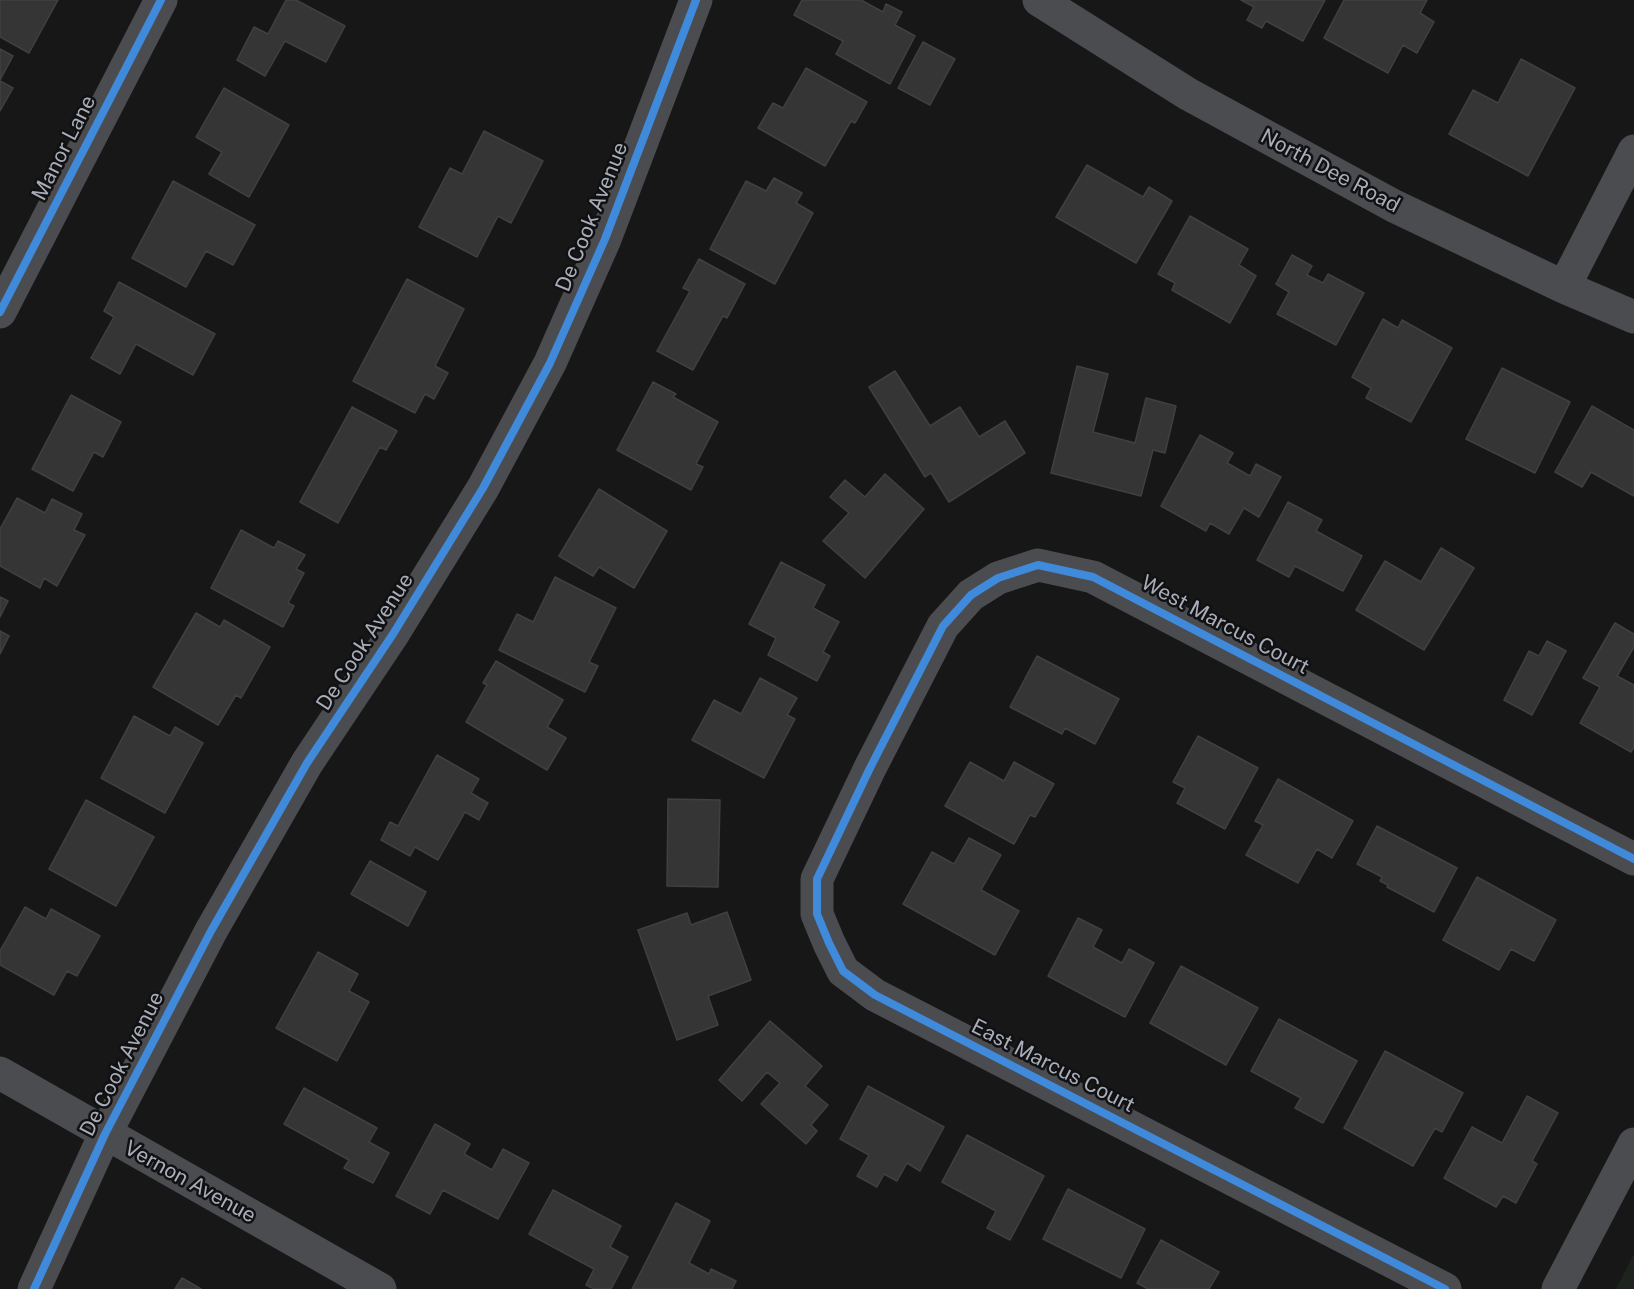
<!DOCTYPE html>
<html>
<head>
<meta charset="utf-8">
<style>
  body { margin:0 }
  canvas { display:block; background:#171717 }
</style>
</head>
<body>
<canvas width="1634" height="1289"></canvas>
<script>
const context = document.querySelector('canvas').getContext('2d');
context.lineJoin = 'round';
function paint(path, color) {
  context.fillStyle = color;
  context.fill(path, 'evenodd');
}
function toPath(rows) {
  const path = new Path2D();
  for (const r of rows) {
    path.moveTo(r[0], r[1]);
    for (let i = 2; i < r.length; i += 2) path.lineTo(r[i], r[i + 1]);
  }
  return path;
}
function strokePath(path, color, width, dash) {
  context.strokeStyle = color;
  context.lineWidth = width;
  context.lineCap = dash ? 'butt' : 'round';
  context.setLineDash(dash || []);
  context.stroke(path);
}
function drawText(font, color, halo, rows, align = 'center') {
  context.font = font + ' "Public Sans",sans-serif';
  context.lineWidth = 5;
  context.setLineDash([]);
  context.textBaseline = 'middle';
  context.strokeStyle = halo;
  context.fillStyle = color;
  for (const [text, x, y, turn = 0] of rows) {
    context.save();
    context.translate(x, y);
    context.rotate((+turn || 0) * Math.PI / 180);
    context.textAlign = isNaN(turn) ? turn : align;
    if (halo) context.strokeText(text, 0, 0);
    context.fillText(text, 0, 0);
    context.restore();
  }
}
paint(toPath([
  [1634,1254,1634,1289,1616,1289]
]), '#1d241e');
const building = toPath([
  [0,0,58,0,29,53,0,37,0,0],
  [286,0,296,0,345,26,326,62,285,41,265,76,237,60,254,27,268,34,286,0],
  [802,0,861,0,883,12,886,4,902,12,895,25,915,36,890,84,836,54,843,41,794,15,802,0],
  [1241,0,1325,0,1303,41,1266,21,1262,28,1247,20,1254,7,1241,0],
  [1344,0,1427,0,1420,13,1434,22,1417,53,1403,45,1388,73,1324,38,1344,0],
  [923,42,955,59,930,105,898,88,923,42],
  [0,49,13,56,0,80,0,49],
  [1521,59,1575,88,1528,176,1449,134,1473,90,1498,103,1521,59],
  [806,68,867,102,855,123,851,121,825,166,758,128,773,103,783,108,806,68],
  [0,81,13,88,0,111,0,81],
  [224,88,289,125,249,197,209,174,222,152,196,137,224,88],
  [484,131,543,161,511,223,498,216,477,257,419,227,450,168,462,174,484,131],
  [1087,165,1143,197,1149,187,1172,201,1136,263,1056,217,1087,165],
  [774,178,802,193,796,203,813,213,775,284,710,249,746,181,766,191,774,178],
  [173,181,255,225,233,265,206,251,186,287,132,258,173,181],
  [1190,216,1248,249,1239,265,1256,276,1230,323,1172,290,1175,283,1158,274,1190,216],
  [1292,255,1312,266,1307,275,1323,283,1328,274,1364,293,1336,345,1277,314,1289,292,1276,284,1292,255],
  [699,259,745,284,727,318,723,316,693,370,657,351,690,291,683,288,699,259],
  [407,279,464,309,435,366,448,373,434,399,425,394,415,413,353,381,407,279],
  [119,282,215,334,193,375,136,344,120,374,91,358,114,317,104,311,119,282],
  [1383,319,1398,328,1402,320,1452,348,1411,422,1366,398,1371,388,1352,377,1383,319],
  [1077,366,1108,374,1093,432,1135,443,1146,398,1176,406,1165,453,1153,450,1141,496,1051,473,1077,366],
  [1502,368,1570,402,1535,473,1466,439,1502,368],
  [895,371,930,426,960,407,979,437,1005,421,1025,453,949,502,931,473,925,477,869,387,895,371],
  [653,382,676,394,673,397,718,422,696,464,703,467,691,490,617,450,653,382],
  [71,395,121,422,103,457,94,452,73,491,32,469,71,395],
  [1592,406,1634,430,1634,496,1591,472,1582,487,1555,472,1592,406],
  [352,407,397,431,386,450,380,447,338,523,300,502,352,407],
  [1200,435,1233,453,1227,463,1250,476,1256,464,1281,477,1259,517,1244,508,1229,534,1210,523,1206,531,1161,506,1200,435],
  [885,474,924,509,865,578,823,541,849,513,830,497,845,480,865,497,885,474],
  [599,489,667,531,634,588,599,567,593,576,559,556,599,489],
  [17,498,45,513,52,499,82,514,74,530,85,535,57,586,44,578,40,588,0,566,0,529,17,498],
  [1288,502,1322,520,1316,531,1362,556,1343,591,1295,566,1289,577,1257,560,1288,502],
  [241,530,274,548,278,541,305,555,296,569,304,573,288,603,294,606,283,627,211,588,241,530],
  [1441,548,1474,568,1424,650,1356,610,1385,561,1421,582,1441,548],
  [781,562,825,585,813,608,839,622,823,652,830,656,817,681,768,655,776,638,749,624,781,562],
  [555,577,616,608,589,662,598,666,585,692,499,650,517,614,533,622,555,577],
  [0,597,8,601,0,617,0,597],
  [196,613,220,627,224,620,270,647,241,698,236,695,218,725,153,687,196,613],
  [1615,623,1634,634,1634,647,1617,676,1634,685,1634,747,1631,752,1580,723,1600,687,1583,678,1615,623],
  [0,631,9,636,0,654,0,631],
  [1547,641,1566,651,1532,715,1504,700,1529,651,1539,656,1547,641],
  [1037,656,1119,699,1095,744,1065,728,1062,734,1010,707,1037,656],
  [496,661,563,700,547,727,566,738,547,770,466,722,487,685,483,683,496,661],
  [760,678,797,698,787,715,795,719,764,778,692,740,714,700,741,714,760,678],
  [134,716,170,736,175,727,203,743,165,813,101,778,134,716],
  [1198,736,1258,768,1225,829,1177,803,1185,788,1173,782,1198,736],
  [437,755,479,779,471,793,488,803,479,820,465,812,438,860,415,847,410,856,381,840,390,822,398,826,437,755],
  [970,762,1004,781,1014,762,1054,784,1035,817,1030,815,1014,844,945,806,970,762],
  [1278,779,1353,821,1332,858,1317,849,1298,883,1246,855,1263,825,1255,821,1278,779],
  [668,799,720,800,718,887,667,886,668,799],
  [86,800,154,837,116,906,49,869,86,800],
  [1377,826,1457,868,1434,912,1387,887,1388,885,1380,881,1382,877,1357,864,1377,826],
  [969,838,1001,855,981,890,1019,911,995,955,903,904,932,852,954,864,969,838],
  [370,861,426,892,408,926,351,894,370,861],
  [1477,877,1556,920,1534,961,1511,949,1499,970,1443,940,1477,877],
  [25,907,46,919,51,909,100,936,77,976,67,971,54,995,0,965,0,951,25,907],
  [727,912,751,980,708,996,718,1025,677,1040,638,930,687,913,691,925,727,912],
  [1078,918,1102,930,1093,947,1122,963,1129,949,1154,963,1125,1017,1048,976,1078,918],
  [318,952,358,974,349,991,369,1002,337,1061,276,1028,318,952],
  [1181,966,1258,1008,1226,1065,1150,1023,1181,966],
  [1279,1019,1357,1061,1323,1123,1295,1108,1301,1098,1251,1071,1279,1019],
  [770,1021,822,1066,805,1086,828,1105,811,1125,817,1131,806,1144,761,1104,780,1083,767,1072,742,1101,719,1080,770,1021],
  [1385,1051,1463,1093,1442,1132,1435,1128,1413,1166,1344,1128,1385,1051],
  [868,1086,944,1127,920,1171,907,1163,897,1181,884,1174,877,1187,857,1176,869,1155,840,1139,868,1086],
  [304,1088,377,1128,369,1142,389,1153,373,1183,344,1168,349,1160,284,1124,304,1088],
  [1527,1096,1558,1113,1532,1161,1537,1164,1516,1203,1503,1196,1496,1207,1444,1178,1472,1127,1502,1143,1527,1096],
  [435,1124,470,1144,464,1154,492,1170,503,1149,529,1163,498,1219,443,1190,430,1214,396,1196,435,1124],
  [967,1135,1044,1176,1010,1240,987,1228,996,1211,942,1182,967,1135],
  [1068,1189,1145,1229,1121,1278,1043,1239,1068,1189],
  [553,1190,621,1226,610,1247,628,1257,611,1289,594,1289,586,1285,594,1269,529,1234,553,1190],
  [676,1203,710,1221,689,1263,709,1274,711,1269,736,1281,732,1289,632,1289,676,1203],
  [1161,1240,1219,1272,1209,1289,1148,1289,1137,1283,1161,1240],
  [182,1278,201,1289,175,1289,182,1278]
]);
paint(building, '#353536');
strokePath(building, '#3f4043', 1.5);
strokePath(toPath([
  [1039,0,1188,94,1394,206,1564,287,1634,317],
  [1564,287,1634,151],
  [0,312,161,0],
  [0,1073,380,1289],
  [34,1289,105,1134,211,931,307,763,393,634,483,488,550,363,605,239,696,0],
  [1445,1289,875,995,843,971,829,943,817,914,817,879,870,768,943,626,971,595,998,578,1038,565,1093,577,1634,859],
  [1558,1289,1634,1144]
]), '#4b4c50', 33);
strokePath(toPath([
  [0,312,161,0],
  [34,1289,105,1134,211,931,307,763,393,634,483,488,550,363,605,239,696,0],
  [1445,1289,875,995,843,971,829,943,817,914,817,879,870,768,943,626,971,595,998,578,1038,565,1093,577,1634,859]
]), '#408adc', 8);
drawText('21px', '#a8adb8', '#111113', [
  ["Manor Lane",64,148,-63],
  ["North Dee Road",1330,171,28],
  ["De Cook Avenue",592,217,-68],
  ["West Marcus Court",1225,625,28],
  ["De Cook Avenue",365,642,-57],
  ["De Cook Avenue",122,1064,-63],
  ["East Marcus Court",1053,1066,27],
  ["Vernon Avenue",190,1182,29]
]);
</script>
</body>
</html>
